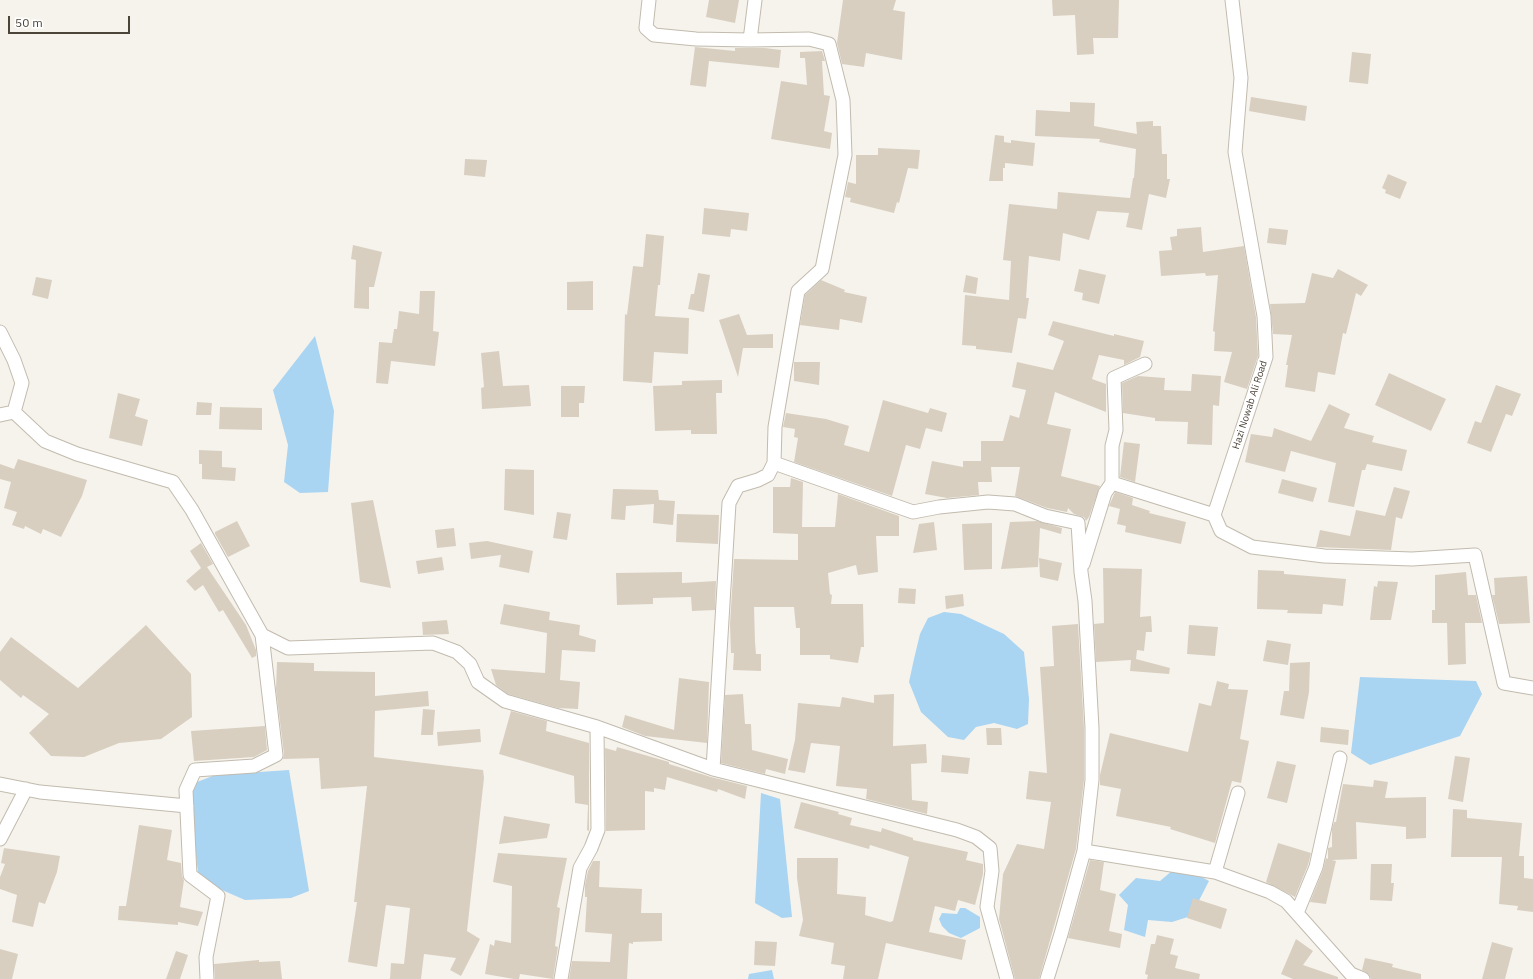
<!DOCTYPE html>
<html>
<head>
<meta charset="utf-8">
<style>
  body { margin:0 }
  #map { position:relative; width:1533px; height:979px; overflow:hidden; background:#f6f3ec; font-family:"IBM Plex Sans",sans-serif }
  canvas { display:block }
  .scale { position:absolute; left:8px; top:16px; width:122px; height:18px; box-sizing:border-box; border:2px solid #4b4439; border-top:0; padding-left:5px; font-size:12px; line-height:14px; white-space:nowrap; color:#4b4439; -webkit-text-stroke:3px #fff; paint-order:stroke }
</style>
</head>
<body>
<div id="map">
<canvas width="1533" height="979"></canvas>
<div class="scale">50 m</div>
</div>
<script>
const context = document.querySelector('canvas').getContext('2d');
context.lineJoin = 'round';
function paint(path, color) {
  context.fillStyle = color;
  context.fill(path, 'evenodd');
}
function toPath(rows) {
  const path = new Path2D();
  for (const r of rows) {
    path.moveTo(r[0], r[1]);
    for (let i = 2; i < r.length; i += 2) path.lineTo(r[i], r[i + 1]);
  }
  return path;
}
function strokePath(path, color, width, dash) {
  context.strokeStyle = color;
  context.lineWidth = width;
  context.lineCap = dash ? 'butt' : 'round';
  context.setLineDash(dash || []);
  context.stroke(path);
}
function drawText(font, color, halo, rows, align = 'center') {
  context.font = font + ' "IBM Plex Sans",sans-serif';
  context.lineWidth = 4;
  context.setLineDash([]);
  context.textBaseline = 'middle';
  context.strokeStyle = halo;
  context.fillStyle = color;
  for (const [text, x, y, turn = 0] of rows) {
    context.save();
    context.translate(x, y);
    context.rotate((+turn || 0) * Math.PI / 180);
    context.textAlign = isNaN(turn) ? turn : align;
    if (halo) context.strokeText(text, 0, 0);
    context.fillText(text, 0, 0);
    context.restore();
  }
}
paint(toPath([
  [315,336,334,411,328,492,300,493,284,482,288,445,273,390],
  [944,612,961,614,1004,634,1024,652,1029,699,1028,724,1017,729,994,723,976,727,964,740,948,737,921,712,909,682,914,659,920,634,928,618],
  [1360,677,1476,681,1482,694,1460,736,1370,765,1351,753],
  [289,770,309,891,291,898,245,900,199,880,190,806,192,784,215,775],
  [761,793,780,799,792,917,782,918,755,903],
  [1173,870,1191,871,1209,881,1191,916,1172,922,1148,920,1145,937,1124,930,1128,905,1119,895,1136,878,1160,881],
  [960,908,965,908,980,917,980,928,961,938,949,933,942,926,939,919,942,913,957,914],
  [772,970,774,979,748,979,749,974]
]), '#a9d4f2');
paint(toPath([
  [709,0,739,0,735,23,706,17],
  [843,0,896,0,893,10,905,12,902,60,866,53,864,67,842,64,837,43],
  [1052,0,1119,0,1118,38,1093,38,1094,54,1077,55,1075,15,1053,16],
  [695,47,735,51,735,48,765,48,781,50,779,68,709,61,706,87,690,85],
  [822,51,825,61,822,61,824,95,830,96,824,131,832,133,830,149,771,139,781,81,807,85,805,58,800,58,800,52],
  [1352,52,1371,54,1368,84,1349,82],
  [1251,97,1307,106,1305,121,1249,111],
  [1070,102,1095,103,1094,126,1137,134,1136,122,1153,121,1153,126,1161,126,1162,154,1167,154,1167,179,1170,179,1166,198,1149,194,1142,230,1126,227,1129,213,1097,211,1089,240,1063,233,1060,261,1029,256,1026,298,1029,298,1026,319,1018,318,1012,353,976,349,976,346,962,345,965,295,1009,300,1011,261,1003,260,1009,204,1057,209,1058,192,1130,198,1133,178,1134,178,1136,149,1099,142,1100,139,1035,136,1036,110,1070,112],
  [995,135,1004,136,1004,142,1011,143,1011,140,1035,143,1033,166,1005,163,1005,168,1003,168,1003,181,989,181],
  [878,148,920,150,918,169,908,168,899,203,897,202,894,213,850,202,851,198,845,197,848,182,856,184,856,155,878,155],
  [465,159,487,160,485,177,464,175],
  [1388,174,1407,182,1400,199,1385,193,1386,190,1382,188],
  [704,208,749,213,747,231,731,229,730,237,702,234],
  [1201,227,1203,252,1244,246,1256,317,1258,356,1247,389,1224,382,1232,352,1214,351,1215,332,1213,331,1218,275,1206,276,1205,273,1161,276,1159,251,1172,250,1170,237,1177,236,1177,229],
  [1269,228,1288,230,1286,245,1267,243],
  [646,234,664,236,660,285,658,285,655,316,689,318,688,354,654,352,652,383,623,381,625,314,627,315,633,266,643,267],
  [353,245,382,252,374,287,369,287,369,309,354,308,356,260,351,259],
  [1079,269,1106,275,1099,304,1082,300,1083,293,1074,291],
  [1338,269,1368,285,1361,296,1356,293,1346,334,1343,333,1335,375,1318,372,1315,392,1285,387,1288,365,1286,365,1292,335,1273,334,1270,304,1305,303,1312,273,1333,278],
  [698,273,710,275,704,312,688,309,691,294,694,294],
  [966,275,978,278,976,294,963,292],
  [36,277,52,280,48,299,32,295],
  [821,280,845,290,844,292,867,297,862,323,840,319,839,330,800,325,805,295],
  [593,281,593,310,567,310,567,282],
  [420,291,435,291,433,331,439,332,435,366,391,361,388,384,376,383,379,342,392,343,394,329,397,329,399,311,419,314],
  [739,314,747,335,773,334,773,348,743,348,738,377,719,320],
  [1053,321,1114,336,1114,334,1144,341,1140,357,1124,365,1124,360,1099,355,1092,379,1106,384,1106,412,1055,392,1047,424,1071,429,1061,476,1100,486,1089,517,1086,521,1084,517,1074,514,1068,508,1067,512,1047,508,1015,496,1020,467,991,467,992,482,978,482,979,495,947,498,925,494,932,461,963,467,963,461,981,461,981,441,1003,441,1010,415,1019,418,1026,390,1012,387,1017,362,1053,370,1064,341,1048,335],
  [499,351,503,386,529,385,531,406,482,409,481,388,484,387,481,353],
  [794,362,820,362,819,385,794,381],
  [1389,373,1446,399,1431,431,1375,405],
  [1192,374,1221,376,1219,406,1213,405,1212,445,1187,444,1188,422,1155,421,1155,418,1123,413,1122,383,1138,376,1165,378,1164,390,1191,391],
  [722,380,722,393,716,393,717,434,691,434,691,430,655,431,653,386,682,385,682,381],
  [1496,385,1521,394,1512,416,1506,414,1491,452,1467,443,1475,421,1481,423],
  [561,386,585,386,584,403,579,403,579,417,561,417],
  [118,393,140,399,135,416,148,420,142,446,109,438],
  [883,400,928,413,930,408,947,413,942,432,926,428,920,449,906,445,892,496,794,462,798,438,794,437,795,429,783,427,786,413,826,419,849,426,844,445,869,452],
  [197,402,212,403,211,415,196,415],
  [1329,404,1350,414,1344,428,1374,436,1372,442,1407,450,1402,471,1367,464,1365,470,1362,470,1354,507,1328,502,1336,463,1291,451,1285,472,1245,462,1251,434,1272,437,1274,428,1311,441],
  [220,407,262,408,262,430,219,429],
  [1124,442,1140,444,1135,482,1120,477],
  [199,450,222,451,222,467,236,468,235,481,202,479,202,464,199,464],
  [18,459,87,480,82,496,61,537,43,529,41,534,25,526,24,529,12,525,17,512,4,508,11,482,0,479,0,464,14,469],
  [505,469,534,470,534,515,504,510],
  [791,478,803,482,802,527,835,527,838,494,899,516,899,536,876,536,878,572,858,575,856,565,828,573,830,594,832,595,831,604,863,604,864,647,861,647,858,663,830,659,830,655,800,655,800,628,796,628,794,607,754,607,755,642,756,654,761,654,761,671,733,670,734,653,731,653,730,624,734,559,798,560,798,534,773,533,773,487,790,487],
  [1282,479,1317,488,1313,502,1278,493],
  [1394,487,1410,491,1402,519,1396,517,1391,550,1316,547,1320,530,1350,536,1356,510,1385,516],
  [613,489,658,490,659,500,675,501,673,525,653,523,654,504,626,506,625,520,611,519],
  [1115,492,1133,498,1132,505,1150,511,1149,513,1186,522,1181,544,1125,532,1126,526,1117,524,1120,509,1109,506],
  [373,500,391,588,360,582,351,503],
  [557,512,571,514,567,540,553,538],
  [677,514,719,515,718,544,676,542],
  [237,521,250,546,228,557,215,534,215,532],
  [1037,521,1062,528,1061,534,1040,528,1038,567,1001,569,1010,522],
  [934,522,937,550,913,553,919,524],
  [992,523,992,569,964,570,962,524],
  [454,528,456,546,437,548,435,530],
  [487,541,533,551,529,573,499,567,501,555,471,559,469,543],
  [201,543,213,564,207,567,246,625,256,650,256,656,252,658,223,610,219,612,203,585,195,591,186,581,201,568,190,551],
  [442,557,444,570,418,574,416,561],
  [1039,558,1062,563,1058,581,1040,577],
  [1103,568,1142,569,1140,617,1151,616,1152,632,1146,632,1144,651,1137,650,1136,659,1170,668,1169,674,1130,671,1131,660,1096,662,1094,624,1104,623],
  [1258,570,1284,571,1284,574,1346,579,1343,606,1323,604,1322,614,1287,613,1288,610,1257,609],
  [682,572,682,583,716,581,715,610,692,611,691,597,653,598,653,604,617,605,616,573],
  [1466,572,1468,595,1476,595,1482,623,1465,623,1466,664,1448,665,1447,623,1432,623,1432,610,1435,610,1435,575],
  [1527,576,1530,623,1499,624,1492,595,1495,595,1494,578],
  [1378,581,1398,582,1391,620,1370,620,1374,586,1377,587],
  [899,588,916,589,915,604,898,603],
  [963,594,964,606,946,609,945,596],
  [504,604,550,612,549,620,580,625,579,635,596,640,595,652,562,650,560,680,580,682,578,709,558,708,508,694,496,685,491,669,545,673,547,633,500,624],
  [447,620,449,634,423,635,422,622],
  [1078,624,1084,728,1084,780,1076,849,1039,979,1015,979,999,919,1003,874,1017,844,1044,849,1051,802,1026,799,1029,771,1047,773,1040,667,1054,666,1052,626],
  [146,625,191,674,192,717,161,739,119,743,84,757,51,756,29,733,49,714,23,695,21,698,0,680,0,652,11,637,78,688],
  [1189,625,1218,627,1215,656,1187,654],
  [1267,640,1291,644,1288,665,1263,661],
  [277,662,314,663,314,671,375,672,375,696,428,691,429,706,375,711,374,757,483,770,484,778,467,931,480,939,461,976,450,970,456,958,424,954,421,979,390,979,391,963,404,964,410,908,386,905,377,967,348,962,357,902,354,902,367,786,321,789,319,758,283,759,284,754,276,689],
  [1310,662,1309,692,1304,719,1280,715,1284,691,1289,691,1290,663],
  [679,678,709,682,707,743,645,736,622,727,625,715,674,730],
  [1217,681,1229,684,1228,689,1248,690,1240,739,1249,741,1241,783,1232,781,1215,843,1170,829,1171,827,1116,816,1121,789,1100,785,1100,775,1110,733,1188,752,1199,703,1211,706],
  [743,694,745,724,751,724,752,750,788,759,785,774,766,769,765,774,721,763,725,695],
  [894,694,893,746,926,744,927,763,911,764,912,800,928,802,927,814,866,799,867,789,836,786,840,746,811,743,805,773,788,770,795,740,798,703,840,707,842,697,874,703,874,695],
  [423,709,435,710,433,735,421,735],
  [511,711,547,721,546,731,589,743,589,831,587,830,588,805,575,803,574,776,499,754],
  [265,726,267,750,254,757,194,761,191,731],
  [1321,727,1349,730,1348,745,1320,742],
  [986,728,1001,728,1002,745,987,745],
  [480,729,481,742,438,746,437,732],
  [617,747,669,762,669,764,711,777,747,786,745,799,718,789,717,792,667,777,665,790,654,788,654,792,645,791,645,830,606,831,605,748,616,751],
  [942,755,970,758,968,774,941,772],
  [1455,756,1470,758,1463,802,1448,799],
  [1277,761,1296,765,1287,803,1267,798],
  [1374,780,1388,782,1385,798,1426,797,1426,838,1406,839,1406,827,1356,822,1357,859,1332,860,1336,861,1326,904,1310,902,1323,870,1326,858,1328,859,1328,848,1332,847,1332,829,1334,822,1336,822,1343,784,1373,787],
  [801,802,839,812,838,814,852,818,850,825,881,832,882,828,913,838,913,840,968,852,966,860,983,864,983,874,975,905,958,900,955,911,935,906,929,932,966,940,962,960,886,943,878,979,843,979,845,966,831,964,834,943,799,936,803,920,797,878,797,858,838,858,837,894,866,897,865,915,890,922,893,921,909,857,870,845,869,849,794,828],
  [1453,809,1467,810,1467,818,1522,823,1519,856,1524,856,1524,878,1533,879,1533,912,1517,910,1518,906,1499,904,1502,857,1451,857],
  [504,816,550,824,547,838,499,844],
  [139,825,172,830,167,860,181,863,182,876,184,880,180,907,203,912,198,926,178,922,178,925,118,920,119,906,126,906],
  [1278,843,1311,853,1308,865,1295,897,1266,882],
  [4,848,60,856,57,872,45,904,39,902,33,927,12,922,17,895,0,889,0,877,5,864,1,863],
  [498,853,567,858,557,907,560,908,555,946,558,947,553,979,520,974,519,979,514,979,485,974,490,944,494,946,495,940,511,943,512,886,493,882],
  [1090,860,1104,862,1100,890,1116,894,1109,931,1122,934,1120,948,1068,938],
  [593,861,600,861,599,887,642,889,641,913,662,913,662,941,633,942,633,944,629,943,627,979,569,979,572,961,610,962,612,934,585,932,587,897,585,897,585,885,588,871],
  [1371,864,1392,864,1391,883,1394,883,1392,901,1370,900],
  [1193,898,1227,909,1221,929,1187,918],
  [1157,935,1174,939,1170,954,1178,956,1175,968,1200,974,1199,979,1147,979,1148,975,1145,974,1151,944,1155,944],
  [1296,939,1313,951,1303,965,1338,977,1338,979,1293,979,1281,974],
  [755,941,777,942,775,966,754,965],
  [1492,942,1513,948,1505,979,1482,979],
  [0,949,18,954,12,979,0,979],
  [176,951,188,955,180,979,166,979],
  [1365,958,1393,964,1392,967,1421,974,1421,979,1371,979,1369,974,1362,970],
  [259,960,259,962,280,961,282,979,215,979,214,964]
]), '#d8cfc1');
const minor = toPath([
  [649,0,646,28,654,35,696,39,750,40],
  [0,332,14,360,22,383,14,412],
  [1145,364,1114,378,1116,430,1112,446,1112,483,1214,515,1266,357,1264,316,1235,152,1241,78,1232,0],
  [14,412,45,441,77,454,173,482,192,510,262,635,288,648,433,643,457,652,470,664,478,682,505,701,597,727,713,769,957,830,976,837,990,848,992,871,987,907,1007,979],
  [0,415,14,412],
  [774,463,913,512,939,507,988,502,1015,504,1045,516,1078,523,1081,572,1085,601,1092,728,1092,780,1084,851,1061,934,1047,979],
  [1214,515,1221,531,1252,547,1324,556,1412,559,1475,555,1504,683,1533,688],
  [1083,564,1105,493,1112,483],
  [713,769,729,503,738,486,758,480,768,475,774,463,775,427,798,291,822,269,845,155,843,100,829,44,809,39,750,40,755,0],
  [0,784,40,792,187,806],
  [0,839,26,789],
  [1084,851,1215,872,1270,892,1286,901,1351,974,1363,979],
  [1215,872,1238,793],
  [1297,913,1316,867,1340,758],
  [207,979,206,957,218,896,190,875,186,790,195,770,254,766,276,755,262,635],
  [561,979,580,868,591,848,598,830,597,727]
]);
strokePath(minor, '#c2bbae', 15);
strokePath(minor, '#fff', 13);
drawText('10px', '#4b4439', '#fff', [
  ["Hazi Nowab Ali Road",1250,405,-72]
]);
</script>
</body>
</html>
